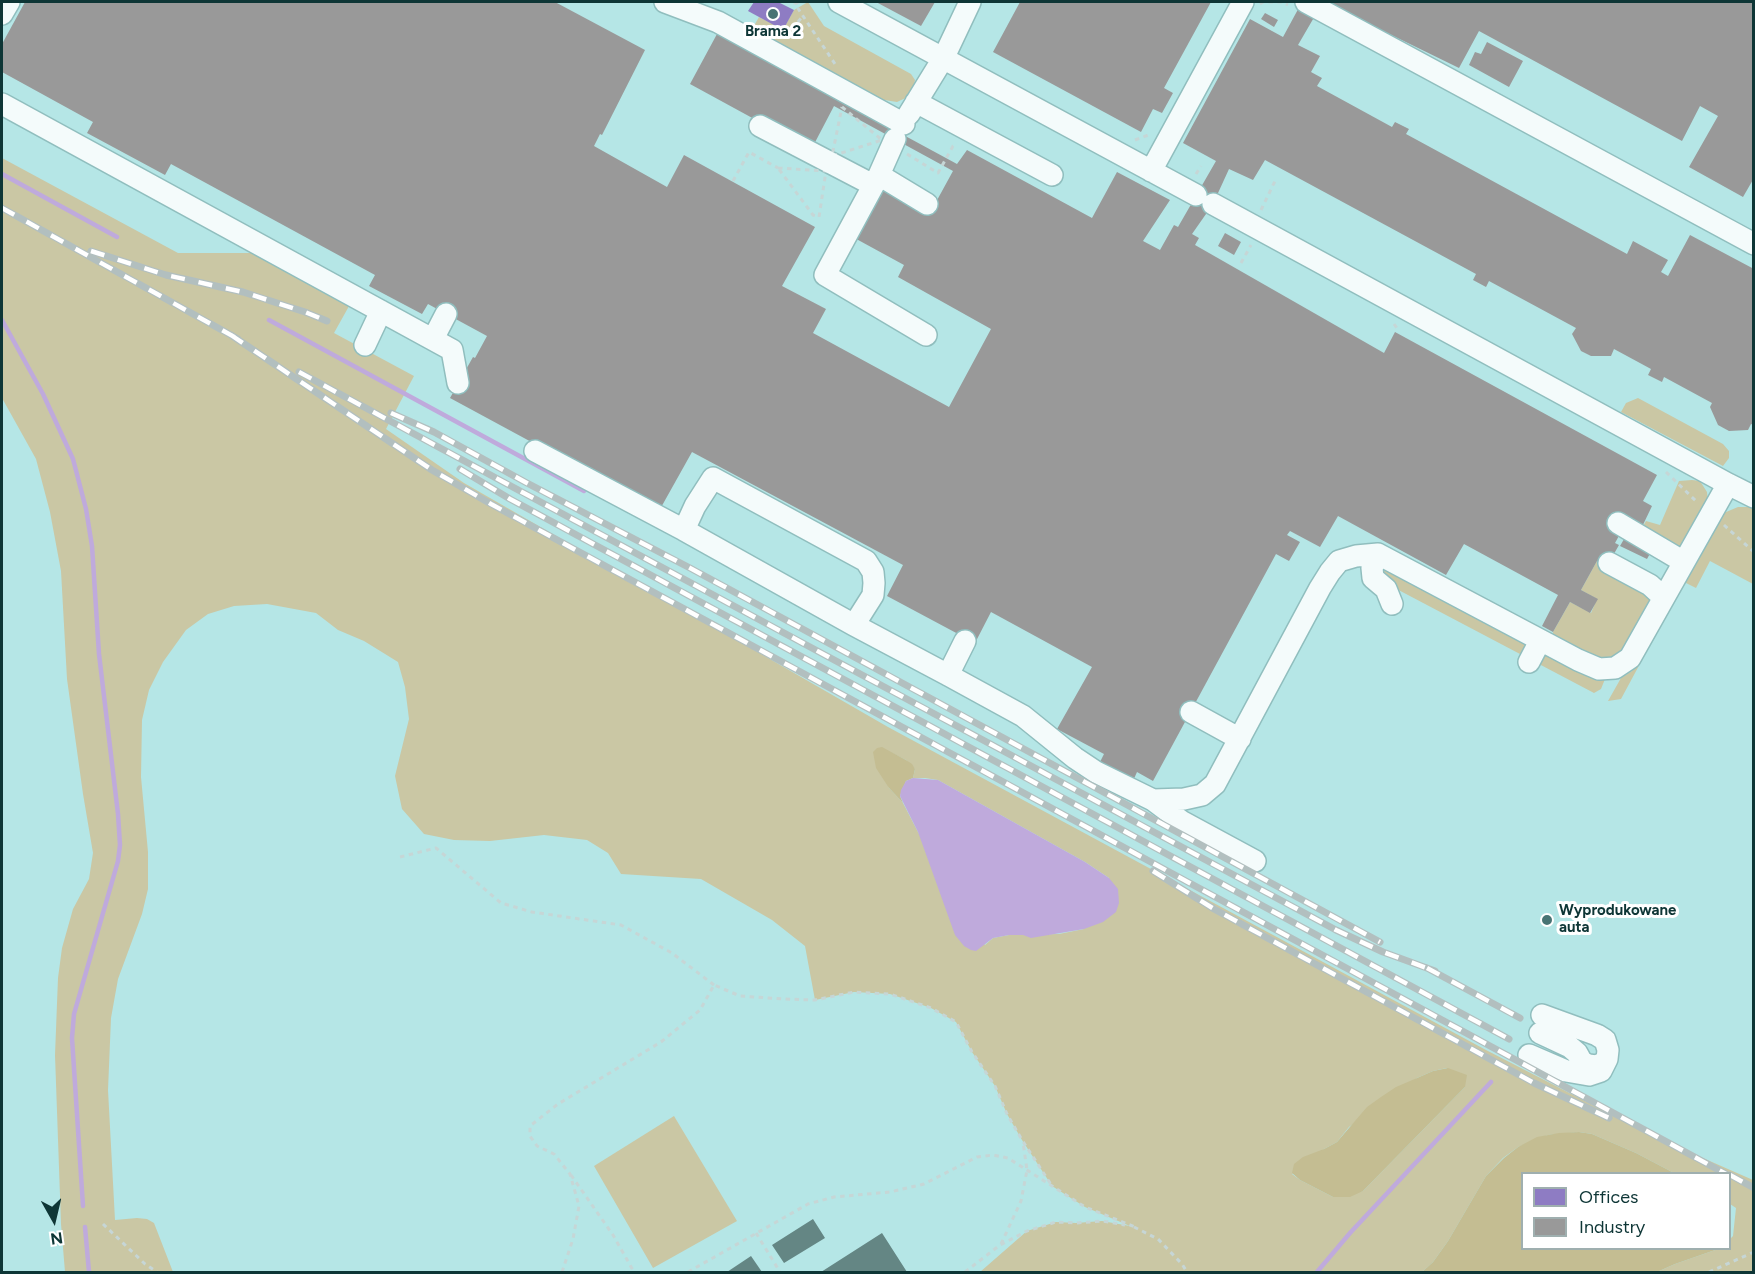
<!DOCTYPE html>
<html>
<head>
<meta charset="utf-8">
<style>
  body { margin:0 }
  #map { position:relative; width:1755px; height:1274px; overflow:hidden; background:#b5e6e6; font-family:Figtree,sans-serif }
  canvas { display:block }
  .frame { position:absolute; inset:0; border:3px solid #0e3636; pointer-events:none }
  .legend { position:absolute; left:1521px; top:1172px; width:210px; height:78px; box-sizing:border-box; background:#fff; border:2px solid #9fafaf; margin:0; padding:8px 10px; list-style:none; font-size:18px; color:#0e3636 }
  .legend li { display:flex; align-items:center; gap:12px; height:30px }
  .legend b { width:30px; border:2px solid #9fafaf }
  .north { position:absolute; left:24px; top:1190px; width:60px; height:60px; -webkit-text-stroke:4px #fff; paint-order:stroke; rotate:172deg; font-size:16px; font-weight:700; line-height:24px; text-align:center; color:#0e3636 }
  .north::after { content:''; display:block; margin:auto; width:21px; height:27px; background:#0e3636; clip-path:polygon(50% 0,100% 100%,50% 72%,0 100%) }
</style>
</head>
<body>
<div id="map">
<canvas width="1755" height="1274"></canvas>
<div class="frame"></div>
<ul class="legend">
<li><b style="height:16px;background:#8e7cc3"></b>Offices</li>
<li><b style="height:16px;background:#999"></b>Industry</li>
</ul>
<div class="north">N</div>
</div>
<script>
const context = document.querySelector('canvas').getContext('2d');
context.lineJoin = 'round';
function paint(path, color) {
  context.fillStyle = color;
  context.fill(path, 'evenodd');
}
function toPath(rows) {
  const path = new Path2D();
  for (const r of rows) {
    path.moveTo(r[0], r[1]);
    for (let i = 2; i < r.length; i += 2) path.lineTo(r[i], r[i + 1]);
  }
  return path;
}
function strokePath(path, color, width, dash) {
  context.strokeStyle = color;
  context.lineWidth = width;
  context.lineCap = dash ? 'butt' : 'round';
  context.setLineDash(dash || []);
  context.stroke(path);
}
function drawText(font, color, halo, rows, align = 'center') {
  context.font = font + ' Figtree,sans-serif';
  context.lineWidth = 6;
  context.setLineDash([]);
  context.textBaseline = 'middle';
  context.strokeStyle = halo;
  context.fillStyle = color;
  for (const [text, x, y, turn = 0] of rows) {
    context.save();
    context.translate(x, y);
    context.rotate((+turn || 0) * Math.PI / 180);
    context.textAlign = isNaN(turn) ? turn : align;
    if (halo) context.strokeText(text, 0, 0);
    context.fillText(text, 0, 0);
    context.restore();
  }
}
paint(toPath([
  [808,2,824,26,911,74,915,80,912,95,897,102,878,99,751,31,759,17,783,29,794,10],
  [2,158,178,253,282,253,358,290,334,333,414,376,386,429,464,483,888,727,1486,1050,1655,1137,1753,1180,1753,1272,1657,1272,1675,1264,1718,1249,1730,1248,1730,1239,1733,1236,1736,1208,1730,1204,1730,1174,1674,1173,1636,1153,1592,1134,1579,1132,1548,1135,1518,1147,1503,1158,1486,1176,1448,1241,1433,1262,1422,1272,980,1272,1027,1231,1056,1222,1076,1223,1102,1221,1130,1226,1085,1207,1052,1186,1022,1140,1007,1114,995,1086,972,1052,956,1022,931,1008,890,994,854,992,815,1000,805,946,772,920,701,879,621,874,608,853,587,840,544,835,490,841,454,840,424,834,402,809,395,776,409,719,405,687,398,662,364,641,338,630,316,613,267,604,234,606,208,614,186,630,163,662,149,690,142,720,141,777,148,852,148,889,142,914,118,979,111,1018,108,1090,115,1220,137,1218,147,1219,154,1223,173,1272,65,1272,61,1224,55,1055,58,978,62,948,73,909,89,879,93,853,83,794,67,679,61,571,50,512,36,459,2,398],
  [877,748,882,748,906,760,915,769,913,778,925,778,938,780,1085,862,1109,878,1084,929,1059,934,1009,935,993,938,985,945,918,832,903,803,889,788],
  [1447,1068,1465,1087,1363,1191,1333,1197,1300,1180,1292,1174,1324,1149,1337,1142,1349,1127,1417,1078,1433,1071],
  [1638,398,1723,444,1729,451,1729,458,1723,466,1621,412,1626,403],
  [1692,480,1700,481,1707,492,1708,503,1688,543,1680,546,1670,546,1641,530,1646,521,1660,525,1679,481],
  [1738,507,1750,507,1753,509,1753,584,1710,561,1696,588,1684,582,1621,699,1608,701,1621,678,1632,671,1684,575,1719,515],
  [1597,561,1653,597,1633,645,1611,660,1578,655,1554,642,1553,632,1570,602,1591,613,1597,599,1581,590],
  [1387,568,1605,679,1601,689,1594,693,1389,585,1382,570],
  [674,1116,737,1221,653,1268,594,1166]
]), '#cac7a4');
paint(toPath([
  [882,747,906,760,912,764,915,769,913,778,906,781,900,796,903,803,889,788,876,768,873,752,877,748],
  [1448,1068,1467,1075,1465,1087,1363,1191,1350,1197,1333,1197,1300,1180,1292,1173,1294,1164,1303,1157,1324,1149,1337,1142,1367,1107,1381,1097,1396,1087,1417,1078,1433,1071],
  [1579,1132,1592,1134,1636,1153,1674,1173,1522,1174,1522,1248,1718,1249,1675,1264,1657,1272,1422,1272,1433,1262,1448,1241,1486,1176,1504,1158,1518,1147,1537,1137,1559,1133]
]), '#c4bd92');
paint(toPath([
  [913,778,938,780,1085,862,1109,878,1118,889,1119,903,1116,912,1103,922,1084,929,1031,938,1023,935,1009,935,993,938,976,951,971,950,964,946,955,935,918,832,900,796,901,790,906,781]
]), '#bfaadc');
paint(toPath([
  [754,2,778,2,794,10,783,30,748,11]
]), '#8e7cc3');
paint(toPath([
  [25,2,555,2,645,50,602,135,600,134,594,146,667,187,684,155,815,227,782,286,826,309,813,333,949,407,991,329,898,277,904,265,849,235,878,182,930,213,953,171,834,106,811,150,690,84,717,34,957,164,967,150,1092,218,1117,172,1170,200,1143,241,1160,250,1174,225,1178,227,1216,161,1183,143,1250,19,1283,37,1302,2,1323,2,1298,45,1320,56,1311,72,1322,78,1317,86,1392,127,1395,122,1409,129,1406,134,1627,254,1633,241,1668,260,1661,272,1668,276,1690,235,1754,269,1754,425,1751,424,1748,430,1729,431,1718,425,1710,407,1712,403,1664,377,1662,382,1648,375,1651,369,1614,349,1611,356,1591,356,1581,351,1572,334,1576,328,1489,281,1486,287,1473,280,1476,274,1265,160,1253,180,1229,169,1213,204,1192,234,1199,238,1195,245,1384,353,1395,332,1657,475,1643,501,1652,506,1641,529,1620,534,1615,543,1619,545,1607,566,1597,561,1581,590,1598,599,1590,613,1570,602,1553,632,1542,626,1558,595,1464,544,1446,575,1338,516,1320,547,1290,531,1287,535,1300,542,1289,561,1276,554,1153,781,1137,772,1133,781,1100,762,1104,754,1057,729,1092,667,991,612,975,643,887,596,903,565,692,452,659,511,450,398,473,357,475,358,487,336,428,304,422,314,369,286,375,275,171,164,165,175,87,133,93,122,2,72,2,44],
  [876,2,935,2,921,26],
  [1020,2,1211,2,1164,88,1173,93,1162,113,1153,109,1141,132,993,52],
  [1327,2,1754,2,1754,178,1743,197,1689,167,1718,116,1700,106,1682,141,1479,31,1459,68,1326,3],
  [1265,13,1278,20,1274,27,1261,19],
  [1487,42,1523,61,1509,87,1469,65,1475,52,1481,54],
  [1225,233,1241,242,1234,255,1218,246],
  [1627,534,1653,548,1647,559,1620,546]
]), '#999');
strokePath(toPath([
  [2,174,117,237],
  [2,320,43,394,73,459,86,509,92,546,99,654,118,814,120,845,118,861,74,1014,72,1038,83,1206],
  [269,320,584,491],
  [85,1227,89,1272],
  [1317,1272,1350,1233,1491,1082]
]), '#bfaadc', 4.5);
paint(toPath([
  [813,1219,825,1238,784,1263,772,1245],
  [882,1233,907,1272,821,1272],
  [751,1256,762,1272,727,1272]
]), '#648684');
const minor = toPath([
  [665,2,718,22,904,124],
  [839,2,1196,195],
  [1306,2,1754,244],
  [2,14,9,2],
  [916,102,1052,175],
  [2,104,452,350,458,383],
  [909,114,944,57,970,2],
  [760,126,873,185],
  [895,139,879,175,825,275,926,335],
  [1151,171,1243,2],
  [879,175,927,204],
  [1213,204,1728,484],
  [433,339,446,314],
  [365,345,381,311],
  [535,451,684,530],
  [1618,523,1684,562],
  [1378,554,1372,568,1373,578,1386,589,1392,604],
  [1609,563,1650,585,1663,597],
  [854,625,873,595,874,583,873,572,866,561,713,478,695,506,684,530,854,625,948,675,1023,716,1075,758,1096,772,1153,800,1184,799,1202,795,1215,784,1320,588,1330,572,1339,561,1356,556,1378,554,1578,660,1599,669,1615,668,1630,658,1728,484,1754,497],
  [1529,662,1540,641],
  [948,675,965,641],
  [1191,712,1240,739],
  [1153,800,1181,821,1255,861],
  [1540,1033,1570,1047,1577,1053,1582,1062,1588,1065,1597,1066,1605,1062],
  [1529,1055,1566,1071,1589,1075,1601,1071,1607,1059,1608,1050,1605,1040,1597,1035,1542,1015]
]);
strokePath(minor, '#90bebe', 24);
strokePath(toPath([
  [799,2,795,4,837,67],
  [1260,4,1263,2,1282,2,1288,5],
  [776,32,779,34,790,31,803,16],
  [842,107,882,140,832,156,842,107],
  [1135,140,1151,134],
  [907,154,938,173,953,146,956,144],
  [778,168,826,171,819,217,813,215,778,168],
  [1196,174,1201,166],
  [733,181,749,152,778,168],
  [1261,210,1276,179],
  [1241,263,1251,245],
  [1394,324,1399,331],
  [1666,472,1698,503],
  [1724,525,1754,552],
  [400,857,436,848,501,903,532,912,621,925,672,953,714,985],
  [571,1175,613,1235,634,1272],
  [103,1224,145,1264,157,1272],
  [1134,1227,1158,1239,1182,1264,1187,1272],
  [756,1233,780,1272],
  [1001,1244,1021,1201,1027,1170,1023,1142],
  [562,1272,573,1239,579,1206,570,1174,554,1154,537,1146,530,1136,530,1126,558,1104,661,1042,700,1010,714,985,740,996,784,999,815,1000,854,992,890,994,931,1008,956,1022,972,1052,995,1086,1007,1114,1022,1140,1052,1186],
  [688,1272,808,1204,834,1197,890,1192,924,1184,977,1157,993,1155,1008,1158,1085,1207,1135,1227],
  [965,1272,1000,1245,1027,1231,1056,1222,1076,1223,1102,1221,1125,1225],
  [1709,1272,1754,1252]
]), '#c6d6d6', 3, [4.5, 4.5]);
strokePath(minor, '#f4fbfb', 21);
const rail = toPath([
  [2,208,238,339],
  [91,251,166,275,243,292,305,312,327,321],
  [231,335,432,470,491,504,1726,1174],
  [299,372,1336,930,1383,952,1435,971],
  [391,413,434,432,525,482,690,568,1380,942],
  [460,469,510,499,1509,1039],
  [1153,871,1214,909,1534,1083,1609,1118],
  [1427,968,1520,1018],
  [1730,1175,1754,1188]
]);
strokePath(rail, '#b2bfbf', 7);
strokePath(rail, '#fff', 4.5, [14]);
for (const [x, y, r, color] of [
  [773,14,6,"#487474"],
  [1547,920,6,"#487474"]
]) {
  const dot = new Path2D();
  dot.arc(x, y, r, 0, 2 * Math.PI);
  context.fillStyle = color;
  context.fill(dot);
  strokePath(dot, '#fff', 2);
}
drawText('bold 15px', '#0e3636', '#fff', [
  ["Brama 2",773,32],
  ["Wyprodukowane",1559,911,"left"],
  ["auta",1559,928,"left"]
]);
</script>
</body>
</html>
